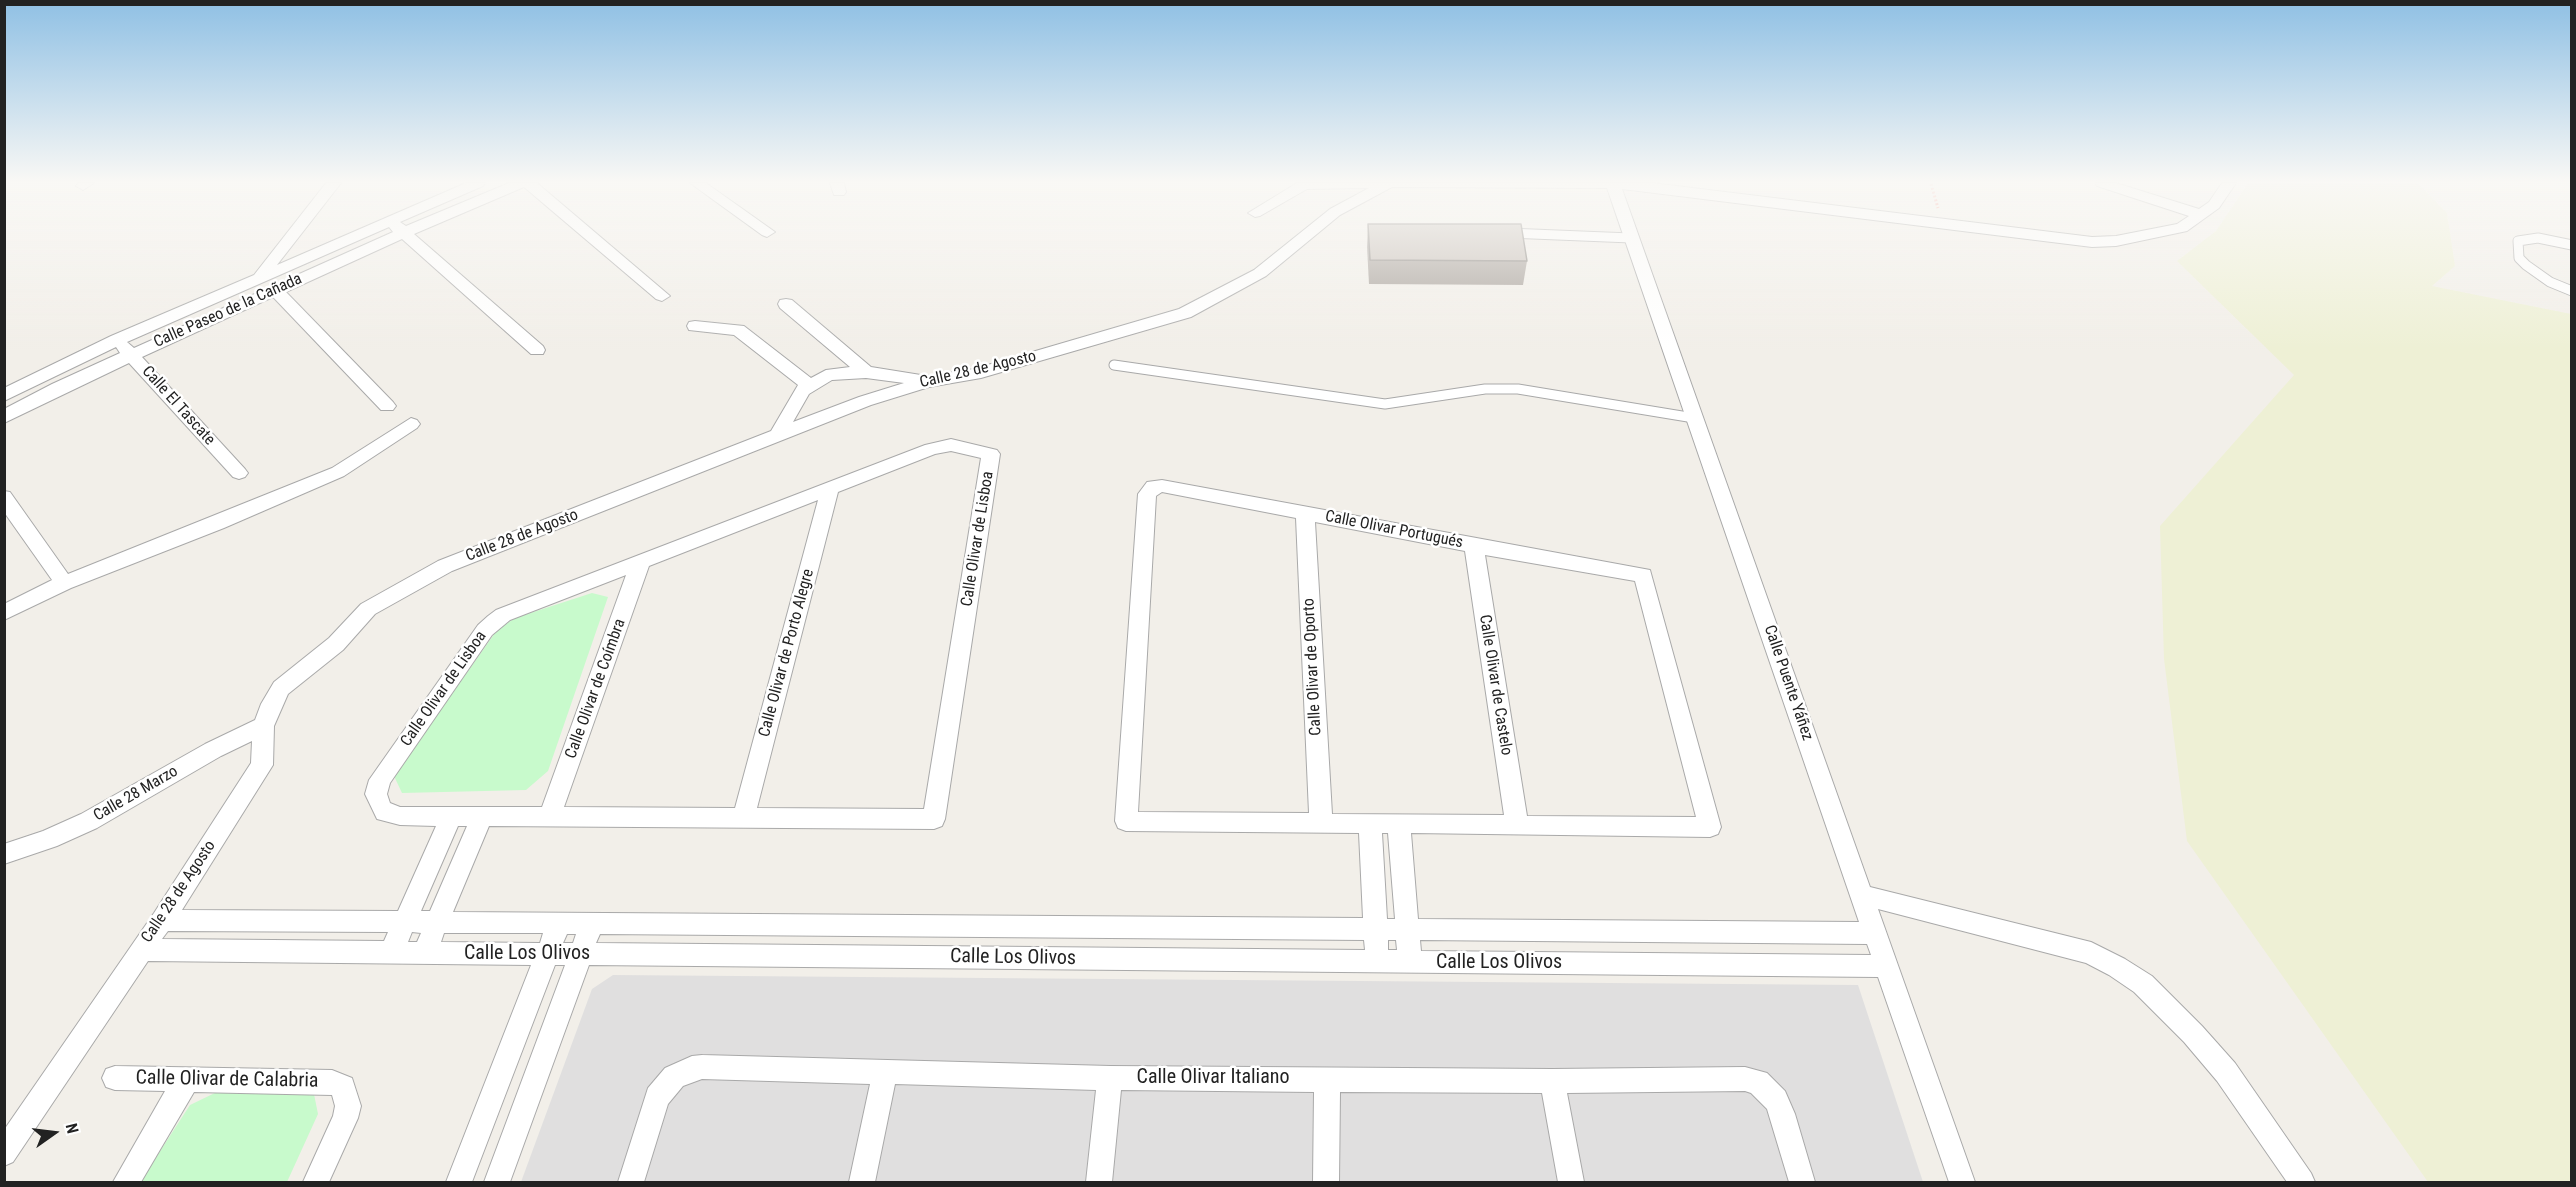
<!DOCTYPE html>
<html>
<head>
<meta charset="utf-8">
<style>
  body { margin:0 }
  #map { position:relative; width:2576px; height:1187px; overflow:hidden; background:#f2efe9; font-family:"Roboto Condensed",sans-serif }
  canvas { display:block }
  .frame { position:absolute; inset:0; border:6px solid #222; pointer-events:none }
  .north { position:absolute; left:24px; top:1103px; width:60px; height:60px; -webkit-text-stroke:4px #fff; paint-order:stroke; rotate:76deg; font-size:16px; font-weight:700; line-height:24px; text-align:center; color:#222 }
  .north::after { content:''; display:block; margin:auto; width:21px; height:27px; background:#222; clip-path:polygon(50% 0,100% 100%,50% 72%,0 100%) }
</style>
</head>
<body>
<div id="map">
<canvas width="2576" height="1187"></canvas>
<div class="frame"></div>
<div class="north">N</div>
</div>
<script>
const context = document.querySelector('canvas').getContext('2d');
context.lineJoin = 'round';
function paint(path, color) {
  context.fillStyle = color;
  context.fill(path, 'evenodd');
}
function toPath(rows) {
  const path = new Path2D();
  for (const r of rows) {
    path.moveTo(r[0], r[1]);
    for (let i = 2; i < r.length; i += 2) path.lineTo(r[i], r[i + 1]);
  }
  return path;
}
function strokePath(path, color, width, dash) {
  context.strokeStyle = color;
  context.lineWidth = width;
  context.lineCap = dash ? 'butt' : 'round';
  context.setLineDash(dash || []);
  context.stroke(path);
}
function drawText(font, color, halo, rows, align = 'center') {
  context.font = font + ' "Roboto Condensed",sans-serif';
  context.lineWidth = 5;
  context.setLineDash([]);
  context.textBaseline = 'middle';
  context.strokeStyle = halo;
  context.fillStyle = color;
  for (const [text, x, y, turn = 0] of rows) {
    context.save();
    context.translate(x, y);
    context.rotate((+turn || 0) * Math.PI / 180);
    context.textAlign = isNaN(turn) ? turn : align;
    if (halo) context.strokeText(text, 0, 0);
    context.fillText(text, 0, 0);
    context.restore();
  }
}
paint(toPath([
  [613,975,1858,985,1923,1182,521,1182,592,989]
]), '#e0dfdf');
paint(toPath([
  [2248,183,2418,183,2447,213,2455,266,2432,286,2571,314,2571,1182,2428,1182,2187,841,2164,659,2160,526,2294,375,2177,261,2216,231]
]), '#eef0d5');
paint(toPath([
  [592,593,608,597,548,771,526,790,402,793,394,776,497,630,515,618],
  [219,1091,314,1094,318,1114,287,1182,140,1182,190,1105]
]), '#c8facc');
const lane = toPath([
  [1508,233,1631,238],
  [2572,245,2538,238,2518,241,2519,258,2526,265,2550,282,2572,291],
  [1114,365,1385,404,1485,389,1518,389,1694,418]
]);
const street = toPath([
  [78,183,94,183,83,190,76,186,78,183],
  [326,183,341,183,277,265,466,183,485,183,483,186,400,222,406,226,509,183,537,183,670,296,662,301,656,299,524,187,414,234,543,346,545,350,543,354,531,354,402,239,286,292,393,402,396,406,393,410,381,410,273,297,142,357,245,469,248,473,245,477,239,479,233,477,129,363,4,423,4,409,52,384,120,353,116,347,4,401,4,388,111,336,254,275,326,183],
  [389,227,393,232,134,348,127,342,389,227],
  [690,183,706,183,775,232,767,237,762,235,690,183],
  [830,183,844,183,846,192,844,195,834,195,830,183],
  [1297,183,1652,183,2092,237,2116,236,2177,224,2189,216,2097,186,2095,183,2116,183,2199,209,2209,202,2222,183,2236,183,2219,208,2187,231,2116,246,2092,247,1622,189,1870,887,2091,942,2125,959,2152,976,2202,1026,2235,1063,2311,1173,2315,1182,2287,1182,2217,1081,2184,1042,2134,992,2109,975,2086,963,1878,909,1975,1182,1949,1182,1878,977,589,965,510,1182,484,1182,565,965,555,965,472,1182,446,1182,531,965,148,961,13,1162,4,1166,4,1130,154,913,251,763,252,741,221,756,97,828,57,846,4,864,4,844,43,831,81,814,205,744,255,720,261,704,274,682,329,638,361,604,438,561,771,431,798,385,734,335,689,330,687,326,689,322,695,321,744,326,811,378,826,370,850,367,780,308,778,304,780,300,786,299,792,300,871,367,927,376,974,369,1179,309,1254,270,1330,209,1369,188,1307,189,1260,216,1255,217,1248,213,1297,183],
  [1392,187,1607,188,1859,922,1418,919,1411,833,1710,837,1718,834,1721,827,1650,570,1162,480,1147,482,1138,494,1115,821,1118,828,1126,831,1359,833,1363,918,453,912,489,826,934,829,942,826,945,819,1000,454,997,450,951,439,925,445,496,610,488,616,478,625,369,780,365,794,377,819,400,825,436,826,398,911,182,910,273,765,274,726,288,694,343,650,375,614,452,571,871,405,929,387,981,378,1191,317,1266,276,1340,215,1392,187],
  [866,378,904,383,859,397,793,422,809,394,832,380,866,378],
  [951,451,981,458,924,809,757,808,838,492,935,454,951,451],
  [1162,492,1296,518,1309,813,1138,812,1156,496,1162,492],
  [818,500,735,808,564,807,649,566,818,500],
  [1315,522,1465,551,1504,815,1332,814,1315,522],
  [1485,555,1635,581,1696,817,1527,816,1485,555],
  [626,575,542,807,400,807,390,803,387,794,390,783,492,635,510,620,626,575],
  [458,826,467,826,430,911,421,911,458,826],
  [1382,833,1388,833,1395,919,1387,919,1382,833],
  [168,931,388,932,384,941,162,939,168,931],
  [412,932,421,933,417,942,408,942,412,932],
  [444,933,543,933,540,943,441,942,444,933],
  [567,934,576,934,573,943,563,943,567,934],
  [600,934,1364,940,1365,950,596,943,600,934],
  [1388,940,1396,940,1397,950,1388,950,1388,940],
  [1420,940,1867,944,1871,955,1421,951,1420,940],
  [411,418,417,420,420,424,417,428,344,476,224,528,71,588,4,620,4,604,52,580,4,512,4,491,10,492,68,574,332,468,411,418],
  [702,1055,1110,1066,1552,1069,1745,1067,1767,1073,1785,1091,1795,1114,1815,1182,1789,1182,1767,1109,1751,1093,1745,1091,1567,1093,1584,1182,1558,1182,1542,1093,1340,1092,1339,1182,1313,1182,1314,1092,1121,1090,1112,1182,1086,1182,1096,1090,895,1084,875,1182,849,1182,870,1084,702,1079,683,1086,668,1104,644,1182,618,1182,648,1088,665,1068,692,1056,702,1055],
  [115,1066,332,1070,352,1078,361,1106,358,1118,329,1182,303,1182,333,1116,335,1106,332,1095,194,1092,141,1182,113,1182,165,1091,115,1090,106,1087,102,1078,106,1069,115,1066]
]);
strokePath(lane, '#a9a9a9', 11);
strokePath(street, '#a9a9a9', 2);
strokePath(toPath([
  [1931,184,1938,208]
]), '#fa8072', 3, [2, 2]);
strokePath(lane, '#fff', 9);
paint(street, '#fff');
paint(toPath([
  [1368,224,1527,261,1523,285,1369,284,1367,247]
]), '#aba49e');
const building = toPath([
  [1368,224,1521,224,1527,261,1370,260,1368,224]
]);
paint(building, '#c7bfb8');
strokePath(building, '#8b8681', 1.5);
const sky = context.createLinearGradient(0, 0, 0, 349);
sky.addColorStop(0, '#8fc0e4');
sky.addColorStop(0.52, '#f9f8f5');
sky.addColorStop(1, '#f9f8f500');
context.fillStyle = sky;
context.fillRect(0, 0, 2576, 349);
drawText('16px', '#222', '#fff', [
  ["Calle Paseo de la Cañada",228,311,-24],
  ["Calle 28 de Agosto",978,370,-13],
  ["Calle El Tascate",178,406,48],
  ["Calle Olivar Portugués",1394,530,11],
  ["Calle 28 de Agosto",522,536,-21],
  ["Calle Olivar de Lisboa",978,539,-81],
  ["Calle Olivar de Porto Alegre",787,653,-75],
  ["Calle Olivar de Oporto",1313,667,-93],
  ["Calle Puente Yáñez",1788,683,71],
  ["Calle Olivar de Castelo",1495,685,81],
  ["Calle Olivar de Lisboa",444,689,-55],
  ["Calle Olivar de Coímbra",596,689,-70],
  ["Calle 28 Marzo",136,794,-30],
  ["Calle 28 de Agosto",179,892,-56]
]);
drawText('20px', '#222', '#fff', [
  ["Calle Los Olivos",527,954],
  ["Calle Los Olivos",1013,958,1],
  ["Calle Los Olivos",1499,963],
  ["Calle Olivar Italiano",1213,1078],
  ["Calle Olivar de Calabria",227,1080,1]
]);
</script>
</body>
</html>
